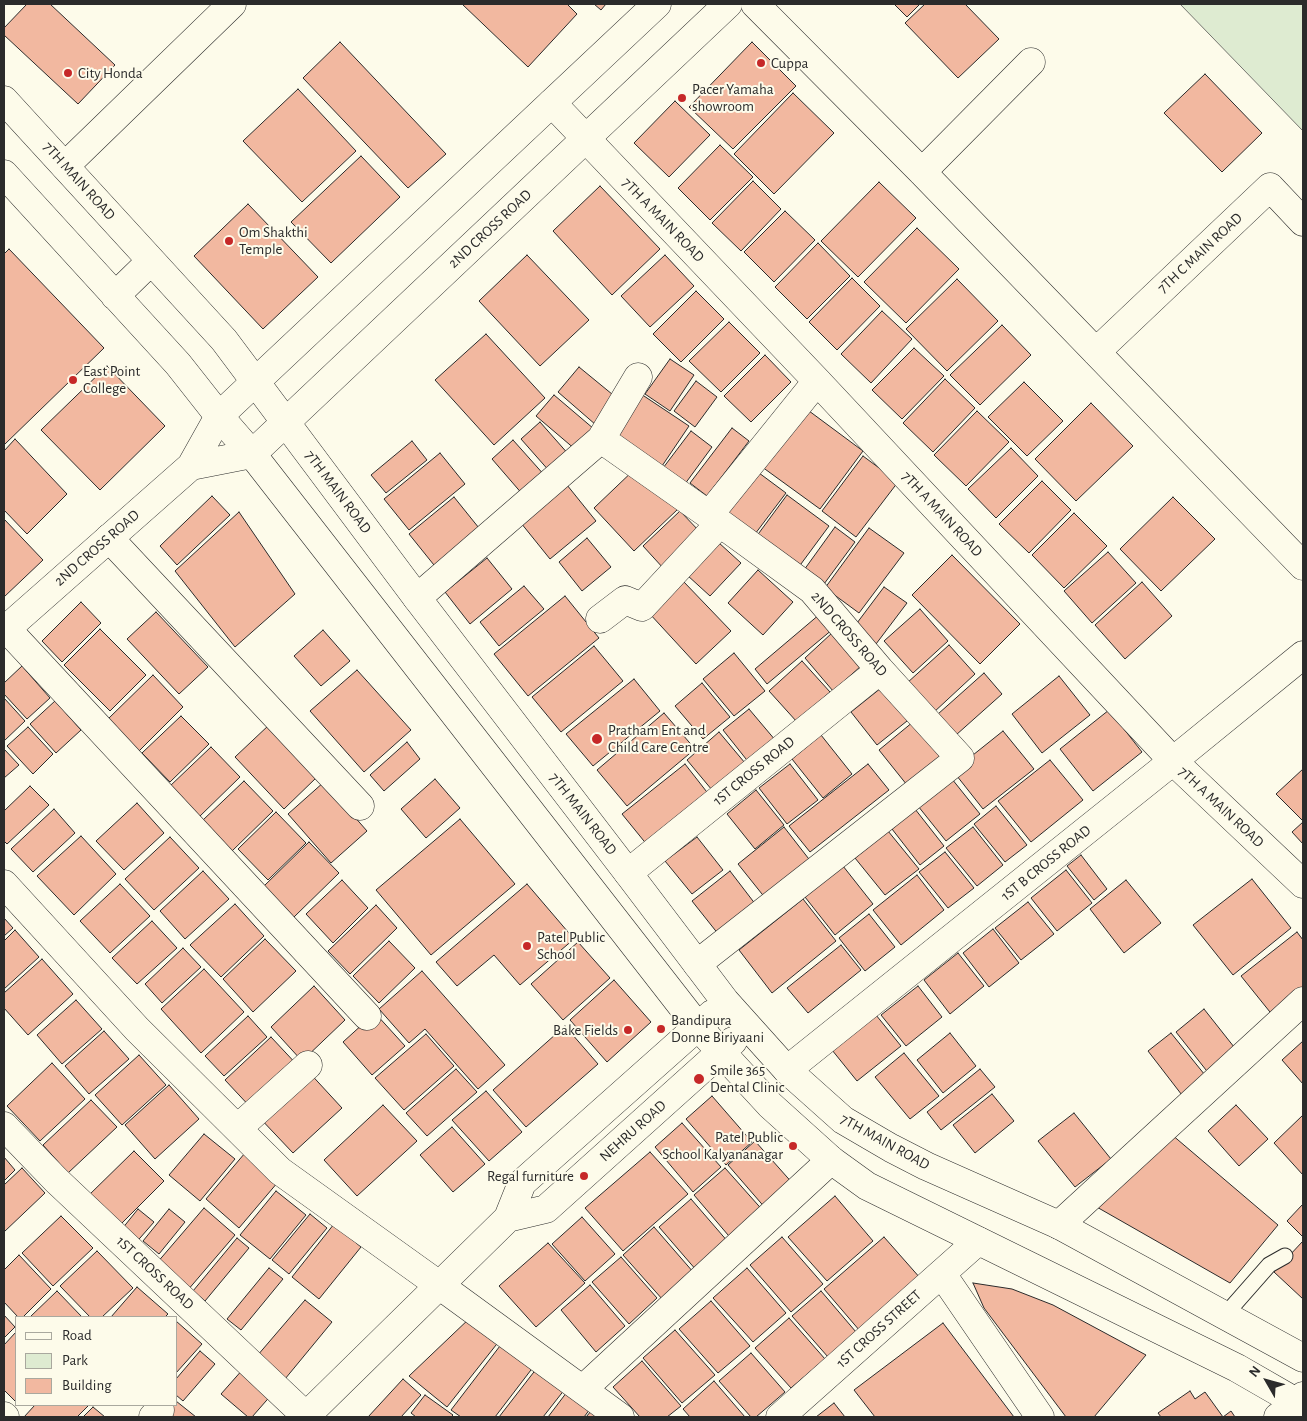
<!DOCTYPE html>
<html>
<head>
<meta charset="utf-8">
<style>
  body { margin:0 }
  #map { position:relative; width:1307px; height:1421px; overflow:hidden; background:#fdfbea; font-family:"Alegreya Sans",sans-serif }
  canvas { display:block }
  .frame { position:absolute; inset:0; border:5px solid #2b2b2b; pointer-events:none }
  .legend { position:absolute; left:15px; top:1316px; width:162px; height:90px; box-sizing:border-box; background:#fdfbea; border:1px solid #a9a89e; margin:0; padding:6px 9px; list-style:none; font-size:15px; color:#2b2b2b }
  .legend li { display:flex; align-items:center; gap:10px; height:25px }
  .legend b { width:25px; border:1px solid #a9a89e }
  .north { position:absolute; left:1242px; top:1356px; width:50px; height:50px; -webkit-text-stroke:4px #fdfbea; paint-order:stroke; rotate:308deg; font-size:14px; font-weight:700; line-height:20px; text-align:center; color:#2b2b2b }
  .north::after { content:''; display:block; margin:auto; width:18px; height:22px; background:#2b2b2b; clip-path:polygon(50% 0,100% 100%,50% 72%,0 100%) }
</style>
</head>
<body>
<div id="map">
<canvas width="1307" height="1421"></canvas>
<div class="frame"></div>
<ul class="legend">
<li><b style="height:6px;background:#fdfbea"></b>Road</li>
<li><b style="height:14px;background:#deebd1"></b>Park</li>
<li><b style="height:14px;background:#f2b8a0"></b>Building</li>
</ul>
<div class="north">N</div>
</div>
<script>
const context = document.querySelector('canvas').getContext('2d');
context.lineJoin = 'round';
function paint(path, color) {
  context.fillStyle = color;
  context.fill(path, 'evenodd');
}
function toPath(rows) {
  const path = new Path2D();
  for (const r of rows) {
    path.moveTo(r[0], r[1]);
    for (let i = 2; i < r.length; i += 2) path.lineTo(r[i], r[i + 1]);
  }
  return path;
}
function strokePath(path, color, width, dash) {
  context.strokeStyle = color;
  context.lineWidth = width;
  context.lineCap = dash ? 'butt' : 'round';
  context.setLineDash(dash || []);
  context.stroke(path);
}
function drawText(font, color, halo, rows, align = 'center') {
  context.font = font + ' "Alegreya Sans",sans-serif';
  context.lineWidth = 4;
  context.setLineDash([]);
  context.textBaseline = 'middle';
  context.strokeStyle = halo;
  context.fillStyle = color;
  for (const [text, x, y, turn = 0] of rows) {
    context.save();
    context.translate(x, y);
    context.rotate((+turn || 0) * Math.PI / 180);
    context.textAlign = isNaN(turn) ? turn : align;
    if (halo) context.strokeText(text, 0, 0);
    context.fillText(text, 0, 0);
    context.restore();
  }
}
const green = toPath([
  [1180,4,1303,4,1303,131,1180,4]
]);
paint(green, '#deebd1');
strokePath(green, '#74746e', 1);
const building = toPath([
  [27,4,50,4,115,65,78,104,4,35,4,28,27,4],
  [462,4,567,4,577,14,528,67,462,4],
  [594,4,606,4,601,10,594,4],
  [894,4,920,4,907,17,894,4],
  [925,4,965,4,999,39,958,78,905,23,925,4],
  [340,42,446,154,408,188,303,78,340,42],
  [752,42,796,86,733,149,689,107,752,42],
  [1205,74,1262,133,1222,172,1164,113,1205,74],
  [298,89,356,151,302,202,243,141,298,89],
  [793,93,834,133,774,194,734,154,793,93],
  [675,101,710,135,669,177,634,143,675,101],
  [720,145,753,177,710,220,678,188,720,145],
  [361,156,400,197,331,263,291,222,361,156],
  [753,181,781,209,741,251,712,223,753,181],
  [879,182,916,218,858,277,821,241,879,182],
  [600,186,660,249,612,295,553,231,600,186],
  [248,204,318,277,263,329,194,256,248,204],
  [785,211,815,240,774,282,744,252,785,211],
  [917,228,959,269,906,323,864,282,917,228],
  [818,243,850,276,807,319,775,287,818,243],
  [9,249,104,348,4,445,4,254,9,249],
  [527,255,589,320,540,366,479,301,527,255],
  [665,255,694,286,650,327,621,296,665,255],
  [852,278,880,306,837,350,809,322,852,278],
  [957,279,998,321,947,371,906,329,957,279],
  [696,291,724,319,681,362,653,334,696,291],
  [882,311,912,339,871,383,841,354,882,311],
  [729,322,760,353,721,392,689,361,729,322],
  [1002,325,1031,355,980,405,950,375,1002,325],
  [486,334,545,398,494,445,435,380,486,334],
  [914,348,944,376,902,419,872,390,914,348],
  [765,355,791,382,751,422,724,396,765,355],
  [670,359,694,375,670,411,645,394,670,359],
  [107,366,165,426,100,490,41,430,107,366],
  [579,367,618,399,596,425,558,392,579,367],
  [945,379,975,408,933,452,903,423,945,379],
  [696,381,717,397,695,427,674,411,696,381],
  [1024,382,1063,421,1027,456,988,417,1024,382],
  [638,392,689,426,662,466,611,432,638,392],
  [554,395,594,429,576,450,536,416,554,395],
  [1091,403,1133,446,1076,501,1035,459,1091,403],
  [801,405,863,451,820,509,758,464,801,405],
  [977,411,1009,442,966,486,934,455,977,411],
  [540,422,570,456,551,473,521,439,540,422],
  [732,428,749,441,707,496,690,483,732,428],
  [691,431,712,447,682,488,660,472,691,431],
  [15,439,67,494,27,534,4,510,4,451,15,439],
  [513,440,546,477,524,496,492,459,513,440],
  [412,441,427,460,386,493,371,475,412,441],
  [1011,448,1038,476,996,518,968,489,1011,448],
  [440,453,465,484,409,530,384,499,440,453],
  [863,456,898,482,856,537,822,511,863,456],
  [637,467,678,509,634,551,594,508,637,467],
  [755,470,786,493,752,538,721,515,755,470],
  [1042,481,1071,510,1029,553,999,524,1042,481],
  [567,485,596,521,550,559,521,523,567,485],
  [787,495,829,526,798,568,756,537,787,495],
  [212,496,230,515,177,565,160,546,212,496],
  [454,497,483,533,438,570,409,534,454,497],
  [1173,497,1215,539,1161,591,1120,549,1173,497],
  [680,511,701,533,664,569,643,546,680,511],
  [239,512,295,594,235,647,175,571,239,512],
  [1074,513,1107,546,1064,588,1032,555,1074,513],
  [4,519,43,560,4,597,4,519],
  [835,527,855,542,824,584,804,570,835,527],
  [869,528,904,553,859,613,825,588,869,528],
  [587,538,611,567,582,591,559,562,587,538],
  [718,542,741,563,710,596,687,575,718,542],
  [1108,552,1136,583,1092,623,1064,591,1108,552],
  [952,555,1020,624,980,664,912,595,952,555],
  [487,558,512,589,470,624,445,592,487,558],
  [758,570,793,602,763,635,728,603,758,570],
  [683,581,731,631,696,664,649,613,683,581],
  [1142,582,1172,616,1125,659,1095,625,1142,582],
  [524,586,544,609,499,646,480,622,524,586],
  [884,587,907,603,876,644,854,627,884,587],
  [565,596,599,638,528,696,494,654,565,596],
  [81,602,101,623,62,662,42,641,81,602],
  [920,609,948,641,913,673,884,641,920,609],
  [156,612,208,667,179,694,127,639,156,612],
  [820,614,833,629,767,684,755,669,820,614],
  [100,629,146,675,110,711,64,665,100,629],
  [323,630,350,661,321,686,294,656,323,630],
  [832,633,861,666,833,691,805,658,832,633],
  [949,645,975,674,933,713,907,683,949,645],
  [594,646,623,681,561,732,532,697,594,646],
  [734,653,765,691,734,716,703,679,734,653],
  [802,661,830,692,797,722,769,691,802,661],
  [22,666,50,698,27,719,4,694,4,683,22,666],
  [357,670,411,730,364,772,310,711,357,670],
  [984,673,1002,694,956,735,938,714,984,673],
  [153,675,183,707,139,751,108,719,153,675],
  [1059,676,1090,715,1042,753,1012,714,1059,676],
  [634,679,660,711,593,766,566,734,634,679],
  [702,683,730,717,703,739,675,706,702,683],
  [886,684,912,717,877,745,851,712,886,684],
  [4,698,25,721,4,741,4,698],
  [55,701,81,730,56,753,30,724,55,701],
  [749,709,776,741,750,764,723,730,749,709],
  [1109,710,1142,752,1093,791,1060,749,1109,710],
  [664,713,695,749,627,806,597,770,664,713],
  [181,716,209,744,170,782,142,753,181,716],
  [919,717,947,753,907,785,879,750,919,717],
  [269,725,317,777,284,809,235,757,269,725],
  [28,727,53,754,33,774,7,746,28,727],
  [1003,731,1034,769,983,809,953,771,1003,731],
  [719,732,745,763,712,790,687,760,719,732],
  [821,735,852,774,823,798,792,759,821,735],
  [407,742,420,759,384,791,370,775,407,742],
  [211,747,240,777,198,818,169,787,211,747],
  [4,749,19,765,4,778,4,749],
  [1050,760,1083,800,1031,842,998,801,1050,760],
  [685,764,710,796,648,846,622,814,685,764],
  [790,764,818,800,787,824,759,788,790,764],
  [868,764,889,790,810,852,789,826,868,764],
  [1303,769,1303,819,1302,820,1276,794,1303,769],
  [435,779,460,808,426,838,401,809,435,779],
  [952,779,980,814,946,841,918,806,952,779],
  [244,781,273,811,232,851,203,820,244,781],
  [324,782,367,831,331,863,288,814,324,782],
  [30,786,49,805,7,844,4,841,4,811,30,786],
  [756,790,784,825,755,849,727,814,756,790],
  [137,803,164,833,124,870,96,841,137,803],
  [996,806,1027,845,1005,862,974,824,996,806],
  [54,809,75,833,33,872,11,849,54,809],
  [915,809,944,846,920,865,892,829,915,809],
  [276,812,306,843,268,880,238,849,276,812],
  [460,819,515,884,431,955,376,890,460,819],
  [1303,822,1303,844,1292,832,1303,822],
  [784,827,812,863,766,899,738,864,784,827],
  [973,827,1003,865,977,886,946,848,973,827],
  [888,831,919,869,885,895,855,858,888,831],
  [81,836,116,874,74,915,37,876,81,836],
  [170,837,199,868,154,910,125,879,170,837],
  [697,837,723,870,692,894,665,861,697,837],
  [309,842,339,873,294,917,264,886,309,842],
  [945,852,974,888,948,908,919,872,945,852],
  [1081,855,1107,889,1094,900,1067,866,1081,855],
  [843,866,873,904,835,935,805,897,843,866],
  [1066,870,1092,903,1057,931,1031,898,1066,870],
  [203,871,229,899,185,939,160,911,203,871],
  [730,871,756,905,719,935,692,901,730,871],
  [917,875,944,910,901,945,873,910,917,875],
  [1252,879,1291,928,1233,975,1193,925,1252,879],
  [342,880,368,908,333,943,306,914,342,880],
  [1126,880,1161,923,1124,953,1090,909,1126,880],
  [120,884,150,916,110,953,80,921,120,884],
  [527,884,574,939,520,985,494,955,457,986,436,962,527,884],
  [803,899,836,941,772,993,739,950,803,899],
  [1028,902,1054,934,1021,960,995,928,1028,902],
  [235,904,264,936,221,977,190,945,235,904],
  [376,905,397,928,350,974,328,951,376,905],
  [869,914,895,947,865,971,839,938,869,914],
  [4,918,13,928,4,936,4,918],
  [152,921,177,948,137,984,112,958,152,921],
  [993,929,1019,963,989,987,963,953,993,929],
  [15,930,39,957,4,989,4,941,15,930],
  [1297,932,1303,940,1303,995,1274,1017,1241,976,1297,932],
  [265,939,296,971,253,1012,223,979,265,939],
  [389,941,415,968,379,1003,353,976,389,941],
  [578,942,610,978,563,1020,531,984,578,942],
  [841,945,861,970,808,1013,787,988,841,945],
  [183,948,201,967,162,1003,145,984,183,948],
  [958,953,984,986,950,1014,924,980,958,953],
  [42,959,73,994,28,1035,4,1008,4,993,42,959],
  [204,969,244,1012,201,1053,161,1009,204,969],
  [422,971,505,1065,478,1089,425,1029,409,1043,379,1009,422,971],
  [614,980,651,1022,607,1062,570,1020,614,980],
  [314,986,345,1020,302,1061,271,1027,314,986],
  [918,986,942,1017,906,1046,881,1015,918,986],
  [76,1000,102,1029,62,1064,37,1035,76,1000],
  [1204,1009,1238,1052,1210,1075,1176,1032,1204,1009],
  [375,1013,405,1046,372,1075,343,1042,375,1013],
  [876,1015,901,1046,857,1081,832,1050,876,1015],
  [248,1016,267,1037,224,1076,205,1056,248,1016],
  [565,1026,598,1064,526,1127,493,1090,565,1026],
  [104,1031,129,1059,89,1094,65,1066,104,1031],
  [950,1033,976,1066,943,1093,917,1060,950,1033],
  [1171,1033,1209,1080,1185,1099,1148,1051,1171,1033],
  [426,1034,454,1066,404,1110,375,1078,426,1034],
  [271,1037,300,1068,254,1111,225,1080,271,1037],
  [1303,1041,1303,1084,1282,1060,1303,1041],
  [904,1053,939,1096,910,1119,875,1077,904,1053],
  [139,1055,166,1085,122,1125,95,1095,139,1055],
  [52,1063,85,1099,40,1141,7,1106,52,1063],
  [306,1069,342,1108,293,1153,257,1115,306,1069],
  [456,1069,477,1092,427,1136,406,1113,456,1069],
  [980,1069,995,1087,941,1130,927,1112,980,1069],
  [169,1085,199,1119,155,1159,125,1125,169,1085],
  [486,1091,522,1132,489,1161,452,1120,486,1091],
  [992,1094,1014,1121,975,1153,953,1125,992,1094],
  [712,1096,752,1142,726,1165,686,1119,712,1096],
  [91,1100,117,1127,68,1173,43,1145,91,1100],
  [383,1105,417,1141,357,1196,324,1160,383,1105],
  [1236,1105,1268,1139,1239,1166,1208,1131,1236,1105],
  [1074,1113,1111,1159,1075,1187,1038,1141,1074,1113],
  [1303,1115,1303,1175,1274,1143,1303,1115],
  [682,1123,721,1167,693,1192,655,1147,682,1123],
  [452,1127,485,1164,453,1192,420,1155,452,1127],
  [204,1134,235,1159,200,1201,169,1175,204,1134],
  [1171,1134,1278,1225,1230,1283,1095,1206,1171,1134],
  [755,1141,795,1186,767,1210,728,1165,755,1141],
  [134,1151,164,1181,118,1227,87,1197,134,1151],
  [650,1152,688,1194,623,1251,585,1208,650,1152],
  [245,1153,278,1182,239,1228,206,1199,245,1153],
  [4,1157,15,1170,4,1181,4,1157],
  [22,1168,45,1193,4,1232,4,1185,22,1168],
  [725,1168,766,1214,734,1242,694,1195,725,1168],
  [276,1191,306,1215,270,1259,240,1235,276,1191],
  [835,1196,873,1241,827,1281,788,1237,835,1196],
  [691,1199,729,1243,697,1271,659,1227,691,1199],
  [1303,1204,1303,1237,1287,1221,1303,1204],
  [204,1208,235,1235,187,1291,156,1264,204,1208],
  [138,1209,154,1222,133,1246,118,1234,138,1209],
  [169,1209,185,1222,159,1254,143,1241,169,1209],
  [310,1214,327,1228,289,1274,272,1260,310,1214],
  [61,1216,93,1248,53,1286,22,1253,61,1216],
  [582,1217,615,1254,585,1281,552,1244,582,1217],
  [334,1224,361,1247,319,1299,292,1277,334,1224],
  [654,1227,694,1273,663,1300,623,1255,654,1227],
  [782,1237,823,1284,791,1312,750,1265,782,1237],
  [884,1237,921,1279,860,1331,824,1289,884,1237],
  [237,1238,249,1248,205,1301,193,1291,237,1238],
  [1303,1241,1303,1299,1274,1272,1303,1241],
  [548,1243,585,1283,536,1327,499,1286,548,1243],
  [97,1251,133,1288,102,1317,90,1317,60,1286,97,1251],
  [19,1255,51,1289,23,1317,18,1317,4,1302,4,1270,19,1255],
  [621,1257,657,1298,629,1324,592,1282,621,1257],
  [269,1268,283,1279,241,1330,227,1319,269,1268],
  [747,1268,786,1313,753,1342,713,1298,747,1268],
  [973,1283,1012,1289,1053,1305,1146,1355,1094,1417,1066,1417,984,1308,973,1283],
  [590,1285,625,1326,596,1352,561,1310,590,1285],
  [137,1287,168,1314,165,1317,111,1317,137,1287],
  [57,1291,82,1317,30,1317,57,1291],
  [821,1291,856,1332,828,1357,792,1316,821,1291],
  [305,1300,332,1322,285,1379,257,1356,305,1300],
  [711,1301,750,1346,718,1373,679,1329,711,1301],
  [4,1315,15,1327,4,1338,4,1315],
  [471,1317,500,1340,447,1407,409,1376,471,1317],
  [789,1318,825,1359,791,1388,755,1348,789,1318],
  [176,1321,202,1344,176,1373,176,1321],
  [943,1323,1014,1417,875,1417,854,1390,943,1323],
  [675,1330,715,1375,682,1403,643,1358,675,1330],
  [16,1332,16,1402,4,1390,4,1345,16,1332],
  [503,1342,534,1366,495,1417,461,1417,451,1410,503,1342],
  [200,1351,215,1364,183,1401,176,1395,176,1379,200,1351],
  [751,1353,785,1392,756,1417,751,1417,719,1381,751,1353],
  [642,1361,681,1406,667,1417,640,1417,613,1387,642,1361],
  [244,1368,273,1393,252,1417,248,1417,221,1394,244,1368],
  [537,1368,565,1389,543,1417,499,1417,537,1368],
  [403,1379,421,1395,401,1417,368,1417,403,1379],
  [714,1381,745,1417,690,1417,683,1409,714,1381],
  [1190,1391,1195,1399,1205,1392,1223,1417,1231,1411,1235,1417,1161,1417,1158,1413,1190,1391],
  [567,1392,590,1409,584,1417,548,1417,567,1392],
  [425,1395,453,1415,451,1417,416,1417,411,1413,425,1395],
  [176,1401,196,1417,163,1417,173,1405,176,1405,176,1401],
  [834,1403,845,1417,816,1417,834,1403],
  [35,1405,89,1405,77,1417,24,1417,35,1405],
  [93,1407,105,1417,83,1417,93,1407],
  [592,1410,602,1417,586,1417,592,1410]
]);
paint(building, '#f2b8a0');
strokePath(building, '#2b2b2b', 1);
const service = toPath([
  [1225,1315,1269,1265,1285,1256]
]);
const minor = toPath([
  [755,4,922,172,1303,566],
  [552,103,817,381,1173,761,1303,884],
  [65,166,232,4],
  [922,172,1031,62],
  [1096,352,1270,187,1303,222],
  [601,439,709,515,812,590,880,670,960,758,697,964],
  [709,515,817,381],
  [109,538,360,806],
  [417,598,601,439,638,377],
  [600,619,625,600,642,607,720,523],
  [4,626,367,1016],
  [628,873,880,670],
  [4,884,137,1029,280,1171,439,1285],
  [787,1070,1173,761,1303,655],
  [4,1126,56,1180,307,1417],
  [238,1128,308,1065],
  [1059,1225,1303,1001],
  [942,1274,1040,1417],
  [583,1389,831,1160],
  [4,1416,5,1417],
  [153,1417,160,1410],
  [780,1417,978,1241],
  [1278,1417,1297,1403,1303,1396]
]);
const tertiary = toPath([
  [191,466,252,454,728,4],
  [4,631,191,466,219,416,657,4],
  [439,1285,620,1417]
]);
const secondary = toPath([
  [4,100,224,340,417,598,628,873,697,964,725,1001,787,1070,843,1120,891,1148,926,1166,1059,1225,1303,1358],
  [4,174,178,364,219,416,252,454,699,1028,770,1105,831,1160,867,1186,1237,1368,1303,1406],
  [115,296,151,261],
  [508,1218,546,1209,733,1041],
  [305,1417,508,1218,522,1183,712,1014]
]);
strokePath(service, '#2b2b2b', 17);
strokePath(minor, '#2b2b2b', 29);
strokePath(tertiary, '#2b2b2b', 29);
strokePath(secondary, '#2b2b2b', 29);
strokePath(service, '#fdfbea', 15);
strokePath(minor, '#fdfbea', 28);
strokePath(tertiary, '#fdfbea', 28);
strokePath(secondary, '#fdfbea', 28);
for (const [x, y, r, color] of [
  [761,63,5,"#c62828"],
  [68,73,5,"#c62828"],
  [682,98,5,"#c62828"],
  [229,241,5,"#c62828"],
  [73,380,5,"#c62828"],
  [597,739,6,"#c62828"],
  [527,946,5,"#c62828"],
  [661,1029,5,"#c62828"],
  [628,1030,5,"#c62828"],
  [699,1079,6,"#c62828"],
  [793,1146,5,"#c62828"],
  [584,1176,5,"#c62828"]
]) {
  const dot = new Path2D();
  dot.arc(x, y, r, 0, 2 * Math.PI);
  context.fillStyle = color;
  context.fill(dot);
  strokePath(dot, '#fdfbea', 2);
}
drawText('15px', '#2b2b2b', '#fdfbea', [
  ["Cuppa",771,63],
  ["City Honda",78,73],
  ["Pacer Yamaha",692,89],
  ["showroom",692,106],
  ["Om Shakthi",239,232],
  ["Temple",239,249],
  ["East Point",83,371],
  ["College",83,388],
  ["Pratham Ent and",608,730],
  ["Child Care Centre",608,747],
  ["Patel Public",537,937],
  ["School",537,954],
  ["Bandipura",671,1020],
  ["Donne Biriyaani",671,1037],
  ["Bake Fields",618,1030,"right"],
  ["Smile 365",710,1070],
  ["Dental Clinic",710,1087],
  ["Patel Public",783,1137,"right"],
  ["School Kalyananagar",783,1154,"right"],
  ["Regal furniture",574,1176,"right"]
], 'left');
drawText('15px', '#2b2b2b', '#fdfbea', [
  ["7TH MAIN ROAD",79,181,48],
  ["7TH A MAIN ROAD",663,220,46],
  ["2ND CROSS ROAD",490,229,-43],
  ["7TH C MAIN ROAD",1200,253,-43],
  ["7TH MAIN ROAD",338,492,53],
  ["7TH A MAIN ROAD",942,514,47],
  ["2ND CROSS ROAD",97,548,-41],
  ["2ND CROSS ROAD",849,634,49],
  ["1ST CROSS ROAD",754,771,-39],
  ["7TH A MAIN ROAD",1221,807,43],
  ["7TH MAIN ROAD",583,814,52],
  ["1ST B CROSS ROAD",1046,863,-39],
  ["NEHRU ROAD",633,1131,-42],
  ["7TH MAIN ROAD",885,1142,29],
  ["1ST CROSS ROAD",155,1273,43],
  ["1ST CROSS STREET",879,1329,-42]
]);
</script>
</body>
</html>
